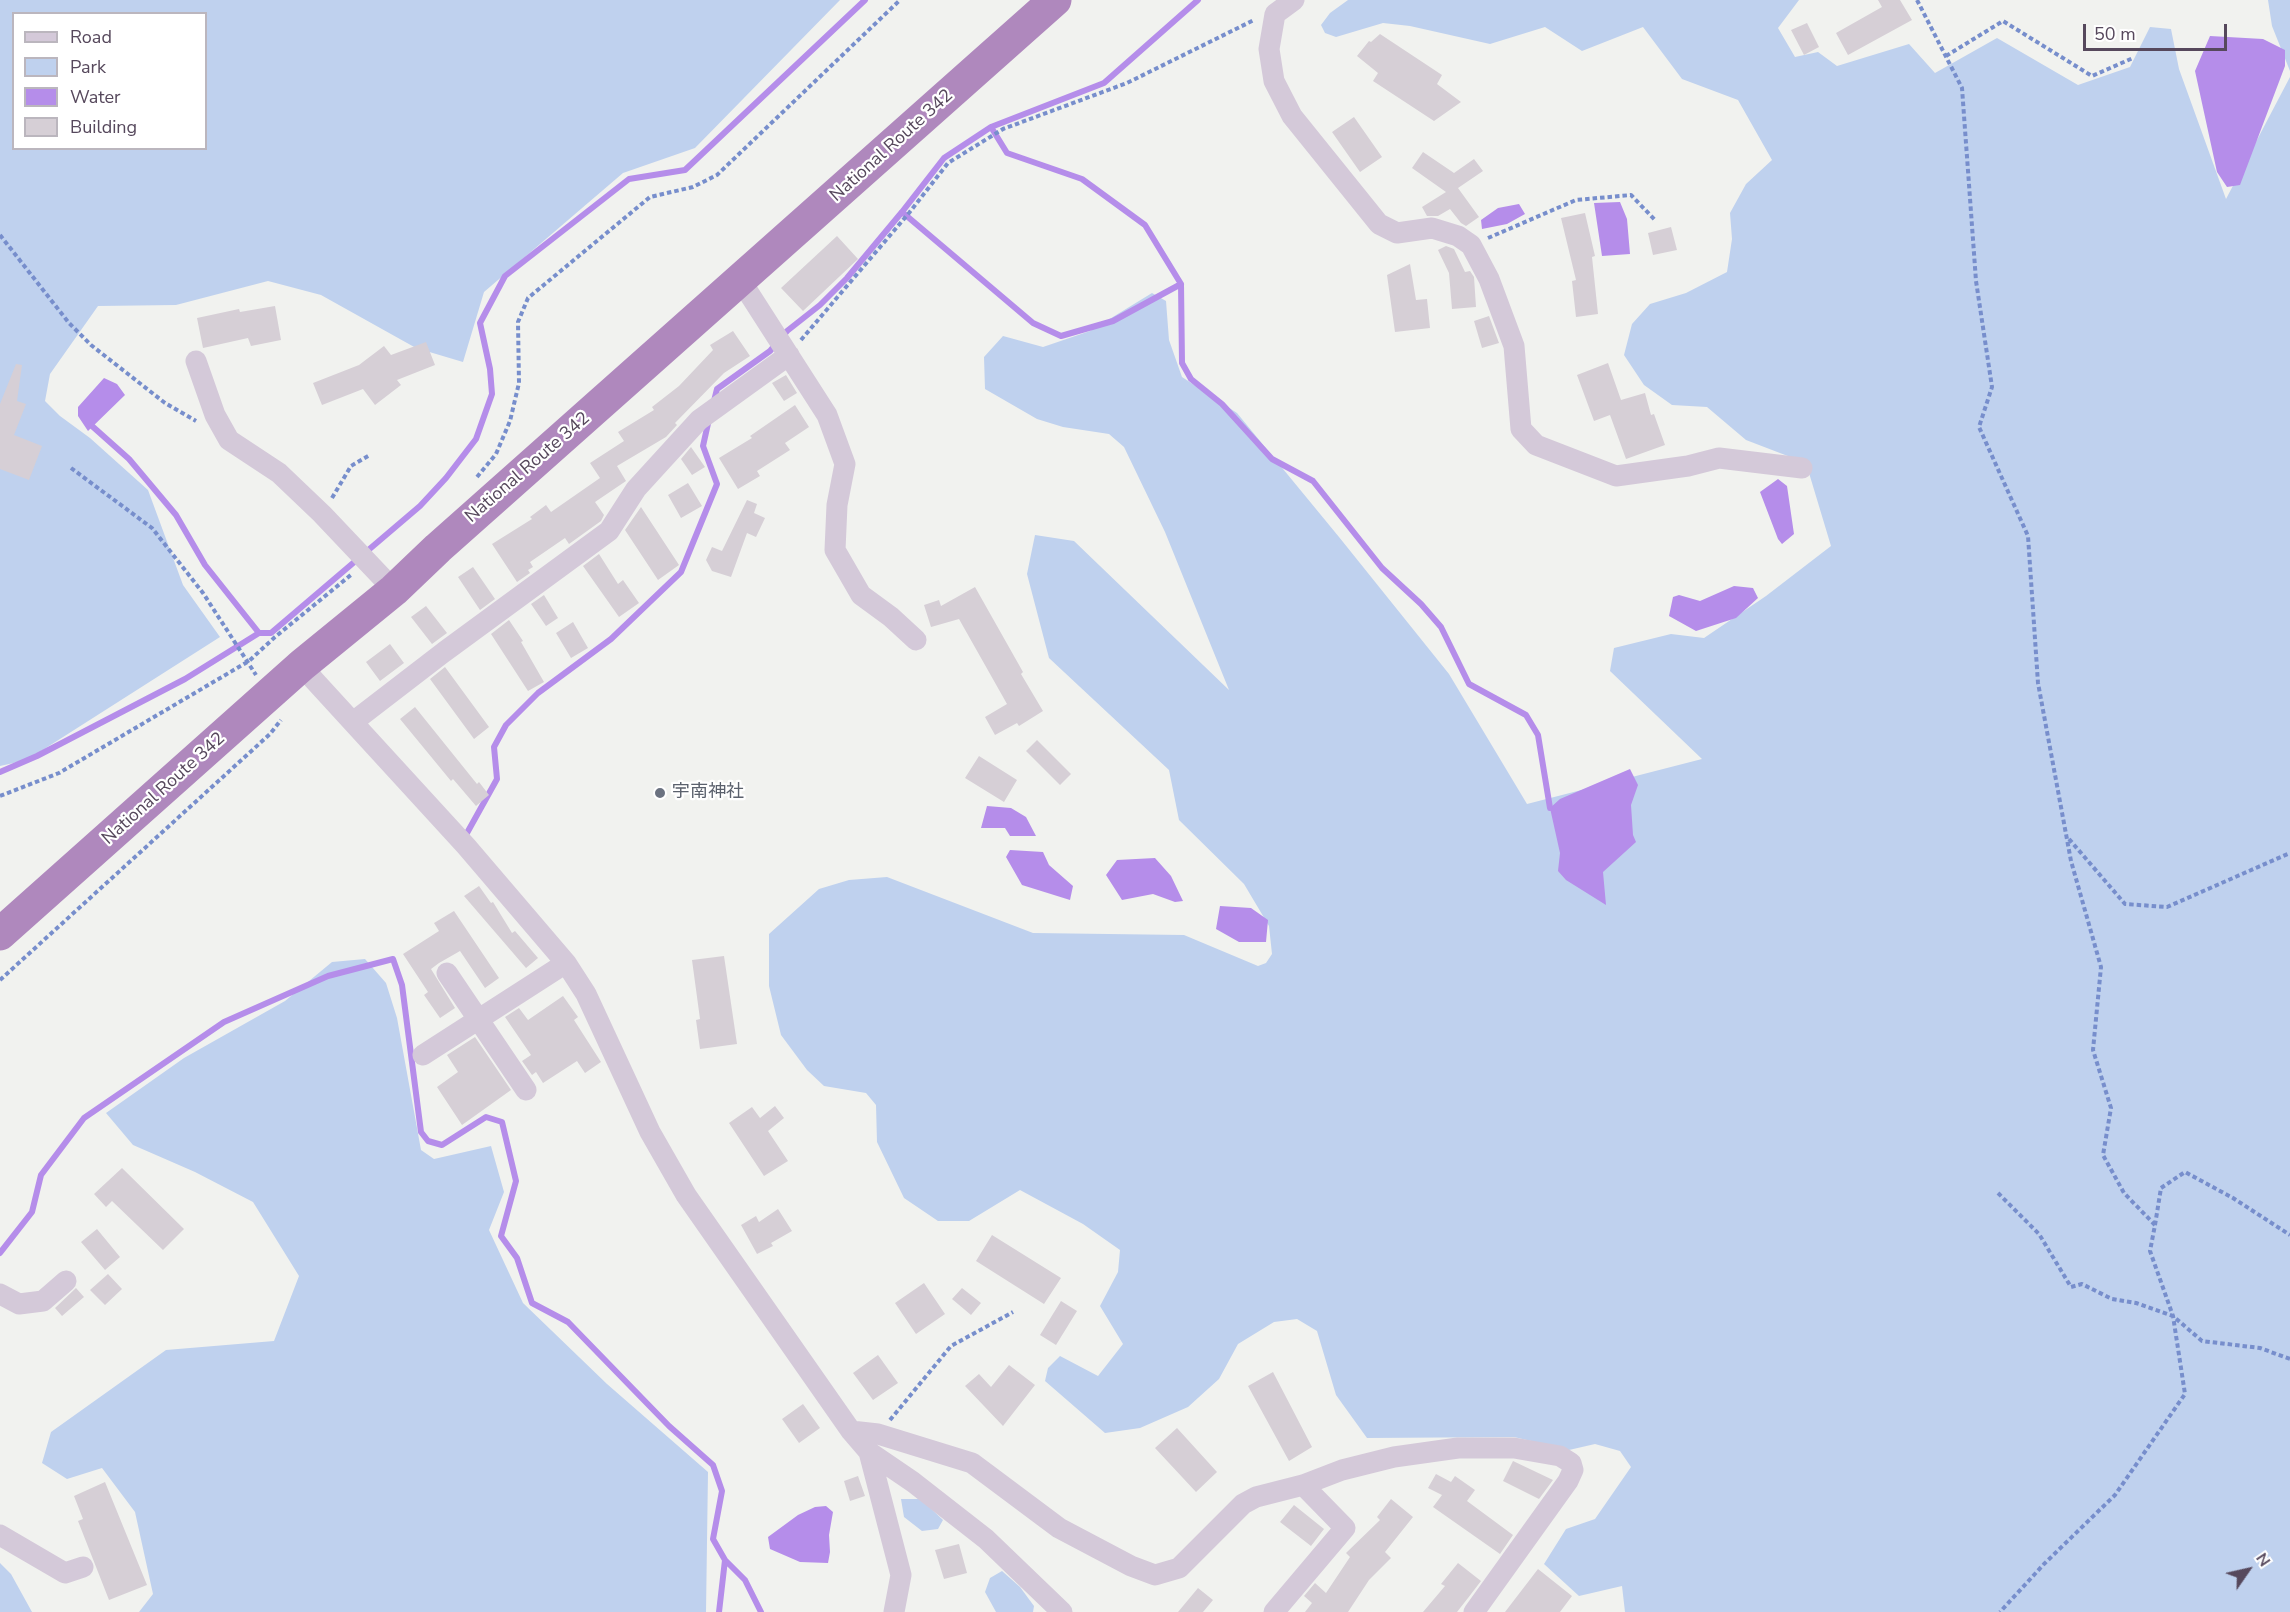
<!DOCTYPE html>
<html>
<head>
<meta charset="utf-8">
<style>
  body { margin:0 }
  #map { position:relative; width:2290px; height:1612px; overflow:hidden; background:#f1f2ef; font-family:"Nunito Sans",sans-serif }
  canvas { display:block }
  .legend { position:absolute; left:12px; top:12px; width:195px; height:138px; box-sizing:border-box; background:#fff; border:2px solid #bbb6be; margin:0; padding:8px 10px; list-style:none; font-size:18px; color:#56485c }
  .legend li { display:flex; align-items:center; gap:12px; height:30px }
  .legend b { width:30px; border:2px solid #bbb6be }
  .north { position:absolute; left:2218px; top:1540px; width:60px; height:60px; -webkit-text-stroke:4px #fff; paint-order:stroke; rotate:56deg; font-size:16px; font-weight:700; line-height:24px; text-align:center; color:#56485c }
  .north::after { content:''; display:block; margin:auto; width:21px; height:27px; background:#56485c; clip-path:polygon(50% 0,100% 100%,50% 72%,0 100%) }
  .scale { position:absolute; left:2083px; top:24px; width:144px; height:27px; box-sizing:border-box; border:3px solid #56485c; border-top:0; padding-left:8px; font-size:18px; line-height:21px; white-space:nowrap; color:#56485c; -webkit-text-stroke:4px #fff; paint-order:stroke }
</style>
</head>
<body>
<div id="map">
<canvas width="2290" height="1612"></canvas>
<ul class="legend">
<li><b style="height:8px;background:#d4c9d9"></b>Road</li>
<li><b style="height:16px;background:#bfd1ee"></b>Park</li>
<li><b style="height:16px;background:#b58dea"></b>Water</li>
<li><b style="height:16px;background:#d6cfd6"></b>Building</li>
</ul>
<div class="north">N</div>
<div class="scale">50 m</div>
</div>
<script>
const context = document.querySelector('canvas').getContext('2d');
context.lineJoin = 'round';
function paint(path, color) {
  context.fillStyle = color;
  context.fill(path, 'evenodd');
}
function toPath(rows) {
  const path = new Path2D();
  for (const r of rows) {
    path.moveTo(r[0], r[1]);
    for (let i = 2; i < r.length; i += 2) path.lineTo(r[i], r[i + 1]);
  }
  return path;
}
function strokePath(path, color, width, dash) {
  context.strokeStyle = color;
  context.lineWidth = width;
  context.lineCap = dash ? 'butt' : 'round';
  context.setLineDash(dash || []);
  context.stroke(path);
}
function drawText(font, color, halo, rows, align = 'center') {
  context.font = font + ' "Nunito Sans","Noto Sans JP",sans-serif';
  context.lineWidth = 4.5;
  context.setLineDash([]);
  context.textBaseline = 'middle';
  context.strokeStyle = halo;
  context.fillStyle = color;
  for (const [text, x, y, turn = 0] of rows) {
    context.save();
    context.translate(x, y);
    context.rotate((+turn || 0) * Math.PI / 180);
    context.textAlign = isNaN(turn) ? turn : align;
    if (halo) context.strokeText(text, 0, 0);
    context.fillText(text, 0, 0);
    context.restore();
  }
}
paint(toPath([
  [0,0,840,0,695,148,623,173,484,292,463,362,416,348,321,295,268,281,176,305,98,306,50,374,45,401,60,416,90,438,148,490,183,585,220,637,27,760,0,766],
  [14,14,206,14,206,148,14,148],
  [1348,0,1799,0,1778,28,1795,57,1818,52,1837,66,1909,44,1935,73,1997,38,2078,85,2130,67,2150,27,2171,29,2179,69,2226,199,2290,77,2290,1612,1625,1612,1622,1586,1579,1596,1544,1564,1566,1529,1595,1519,1631,1467,1620,1451,1595,1444,1569,1450,1514,1437,1367,1438,1336,1395,1317,1331,1297,1319,1274,1322,1238,1344,1219,1379,1188,1407,1140,1428,1105,1433,1045,1381,1048,1368,1060,1356,1098,1376,1123,1344,1100,1306,1118,1272,1120,1250,1083,1224,1020,1190,969,1221,938,1221,904,1198,877,1142,876,1105,866,1093,824,1086,807,1070,781,1035,769,986,769,934,819,889,849,880,887,877,1033,933,1184,935,1258,966,1266,963,1272,954,1269,926,1244,884,1179,820,1169,770,1049,658,1027,574,1035,535,1074,541,1229,690,1165,532,1124,447,1109,434,1063,427,1037,419,985,389,984,357,1003,336,1043,347,1090,331,1152,293,1166,301,1169,340,1182,377,1237,413,1339,537,1449,674,1527,804,1702,759,1610,671,1614,648,1671,634,1704,638,1766,596,1831,546,1806,463,1746,440,1707,407,1672,405,1644,385,1624,355,1632,324,1650,304,1686,293,1727,272,1732,239,1730,213,1746,184,1772,160,1738,100,1682,79,1643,27,1582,51,1545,27,1490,44,1410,26,1383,23,1336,37,1325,33,1321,25,1330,13],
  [2268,0,2290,0,2290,71,2272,26],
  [365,959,386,983,397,1018,421,1150,434,1159,491,1146,504,1192,489,1230,523,1303,607,1384,708,1472,706,1612,139,1612,153,1594,135,1512,102,1468,67,1479,42,1463,51,1432,166,1350,274,1341,299,1276,253,1202,195,1172,133,1145,106,1113,184,1058,285,1001,332,962],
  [901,1499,921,1499,943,1520,938,1529,922,1531,904,1517],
  [0,1563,11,1574,32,1612,0,1612],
  [1002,1571,1020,1587,1034,1606,1033,1612,996,1612,985,1592,990,1578]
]), '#bfd1ee');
paint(toPath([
  [2210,36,2263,39,2285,50,2285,66,2240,185,2227,187,2217,172,2195,71],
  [1620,202,1627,219,1630,254,1602,256,1594,203],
  [1519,204,1525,214,1507,224,1482,229,1481,220,1498,208],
  [104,378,117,384,125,395,88,431,78,416,78,407],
  [1778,479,1787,486,1794,534,1782,544,1778,539,1760,492],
  [1734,586,1753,588,1758,598,1736,618,1696,631,1669,616,1673,597,1679,595,1700,601],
  [1630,769,1638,785,1631,805,1633,835,1636,842,1603,872,1606,905,1566,880,1558,871,1560,853,1550,808,1560,799],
  [987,806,1011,808,1026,817,1036,836,1010,836,1005,828,981,828],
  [1010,850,1043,852,1049,865,1073,886,1070,900,1022,885,1006,857],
  [1155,858,1171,876,1183,901,1175,902,1153,894,1122,900,1106,875,1117,860],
  [1220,906,1251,908,1268,920,1266,942,1239,942,1216,929],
  [826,1506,833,1512,829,1535,830,1552,828,1563,800,1562,770,1549,768,1537,798,1515,815,1507]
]), '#b58dea');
strokePath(toPath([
  [991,127,1007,153,1082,179,1145,225,1181,284,1182,363,1191,379,1222,404,1272,459,1313,481,1382,568,1421,604,1441,627,1469,684,1526,715,1538,735,1550,808],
  [902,212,1033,323,1061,336,1113,321,1181,284],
  [714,401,717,389,770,351,787,331,820,305,847,278,902,212,944,158,991,127,1104,83,1198,0],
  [92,426,129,459,176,515,205,565,259,633],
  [0,772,37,756,185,679,259,633,271,633,420,506,446,478,476,439,492,394,490,369,480,323,505,276,629,179,685,170,865,0],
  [467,833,497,779,494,747,506,725,538,693,611,639,681,572,717,484,703,446,709,419],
  [0,1253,32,1212,41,1175,84,1118,224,1022,328,976,393,959,402,985,421,1132,428,1141,442,1145,486,1117,502,1122,516,1181,501,1236,517,1258,532,1303,568,1322,669,1426,713,1465,722,1491,713,1539,725,1560,719,1612],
  [725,1560,745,1580,761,1612]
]), '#b58dea', 6);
paint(toPath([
  [1878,0,1900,0,1912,20,1848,55,1836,33,1882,7],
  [1807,23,1819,47,1804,55,1791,30],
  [1380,34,1442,75,1437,84,1461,102,1434,121,1373,81,1378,73,1357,56,1369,41,1371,42],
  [1354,117,1382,157,1360,172,1332,132],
  [1423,152,1454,173,1474,159,1483,171,1458,188,1479,217,1466,226,1461,223,1450,209,1438,216,1427,216,1422,207,1446,192,1412,168],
  [1585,213,1595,256,1592,257,1598,314,1576,317,1572,281,1576,280,1561,218],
  [1671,227,1677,250,1653,255,1648,233],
  [837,236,858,259,803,311,781,288],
  [1446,246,1454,249,1465,272,1470,271,1474,277,1476,307,1452,309,1449,273,1438,250],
  [1410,264,1416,300,1427,299,1430,328,1395,332,1387,275],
  [275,306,281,340,251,346,248,338,203,348,197,318,239,309,240,312],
  [1489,316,1499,343,1482,348,1474,321],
  [733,331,750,356,724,373,675,423,677,425,666,437,617,466,626,481,595,502,604,515,601,521,569,544,565,538,530,562,533,567,528,570,530,573,517,582,492,544,532,519,530,517,546,505,551,512,600,478,590,463,624,441,618,432,654,410,652,407,679,386,713,350,710,345],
  [426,342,435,365,397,380,401,385,375,405,363,389,322,405,313,383,359,365,384,346,391,355],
  [1608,363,1621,400,1645,393,1651,415,1654,414,1665,445,1626,459,1610,415,1594,421,1577,375],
  [16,364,22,365,17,401,26,404,14,435,42,446,29,480,0,469,0,404],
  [786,375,797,393,784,401,772,383],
  [795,405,809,427,785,443,790,450,757,471,760,476,738,489,719,458,752,438,750,436],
  [691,447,705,467,692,475,681,459],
  [688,483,702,506,681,518,668,495],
  [747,500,757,504,754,513,765,518,756,537,747,533,731,577,712,571,706,560,712,547,722,551],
  [641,507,679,565,658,580,625,530],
  [599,554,618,584,623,580,639,603,619,617,583,566],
  [473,567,495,599,480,610,458,577],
  [975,587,1023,672,1021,674,1043,711,1019,726,1017,723,995,735,985,717,1007,704,959,619,931,627,924,605,939,600,941,606],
  [544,595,558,618,546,626,531,604],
  [426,606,447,633,432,644,411,617],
  [509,620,523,641,521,642,544,682,528,691,491,634],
  [573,622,588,648,571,658,556,633],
  [390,644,404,663,380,681,366,662],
  [445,667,489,727,474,739,430,679],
  [415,707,477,784,479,782,489,795,476,806,453,779,451,781,400,719],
  [1037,740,1071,774,1060,785,1026,751],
  [979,756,1017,780,1004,802,965,778],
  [479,886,491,903,493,902,512,933,515,931,538,958,526,968,464,896],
  [454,911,499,978,485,988,460,951,439,963,431,969,455,1008,440,1018,424,995,428,992,403,954,439,931,434,923],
  [724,956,737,1044,700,1049,696,1020,700,1019,692,960],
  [563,996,578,1017,574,1020,601,1062,585,1073,577,1061,543,1083,536,1072,532,1075,522,1061,531,1055,505,1017,519,1008,528,1020],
  [475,1037,511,1090,462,1125,437,1087,458,1072,447,1055],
  [775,1106,784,1118,768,1131,788,1161,764,1176,729,1123,752,1107,760,1118],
  [122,1168,184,1229,163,1250,112,1201,106,1207,94,1194],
  [778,1209,792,1231,771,1243,773,1246,757,1254,741,1225,756,1216,759,1222],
  [97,1229,120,1257,105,1270,81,1242],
  [992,1235,1061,1278,1044,1304,976,1261],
  [108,1274,122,1289,105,1305,90,1290],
  [924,1283,945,1314,916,1334,895,1303],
  [76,1288,84,1297,62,1316,55,1308],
  [962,1288,981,1303,971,1315,952,1299],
  [1061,1301,1077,1311,1056,1345,1040,1335],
  [878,1355,898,1383,873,1400,853,1373],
  [1009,1365,1035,1385,1003,1426,965,1386,979,1374,991,1387],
  [1273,1372,1312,1447,1289,1461,1248,1386],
  [803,1404,820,1428,799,1443,782,1419],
  [1177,1428,1217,1472,1196,1492,1155,1448],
  [1513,1461,1553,1480,1539,1499,1503,1481],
  [1436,1474,1451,1482,1455,1476,1475,1490,1467,1501,1513,1535,1500,1554,1433,1507,1442,1495,1428,1488],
  [858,1476,865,1496,850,1501,844,1481],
  [105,1482,147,1585,109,1600,78,1521,83,1519,74,1496],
  [1391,1499,1413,1517,1385,1552,1391,1558,1369,1580,1348,1612,1305,1612,1312,1603,1304,1596,1315,1583,1326,1593,1350,1557,1346,1553,1380,1520,1377,1517],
  [1294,1505,1324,1529,1311,1546,1280,1522],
  [959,1544,967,1573,944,1579,935,1550],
  [1458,1563,1481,1581,1468,1598,1457,1612,1423,1612,1445,1586,1441,1584],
  [1538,1569,1572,1596,1560,1612,1505,1612],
  [1198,1588,1213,1600,1203,1612,1178,1612]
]), '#d6cfd6');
strokePath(toPath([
  [1917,0,1962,88,1976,281,1992,387,1979,427,2028,536,2038,683,2071,861,2101,967,2093,1050,2111,1108,2103,1155,2124,1193,2155,1225,2150,1251,2173,1316,2185,1394,2115,1495,2044,1564,2000,1612],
  [1946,56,2003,21,2092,76,2133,58],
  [0,235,69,323,91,345,165,403,196,421],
  [1488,238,1576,200,1631,195,1655,220],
  [801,340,909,213,948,163,1003,129,1127,83,1254,20],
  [71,468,152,528,203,593,256,675],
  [477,477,496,454,510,421,519,383,518,322,528,298,650,197,693,187,717,175,900,0],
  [332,498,351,466,370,455],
  [0,796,59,773,249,661,275,637,352,574],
  [2069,839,2125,904,2167,907,2290,853],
  [0,980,270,734,281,720],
  [1998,1193,2039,1234,2071,1287,2082,1284,2112,1299,2136,1303,2173,1316,2202,1341,2260,1348,2290,1359],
  [2155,1225,2161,1188,2185,1172,2233,1198,2290,1235],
  [890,1420,951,1346,1013,1312]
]), '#778ecc', 4, [4.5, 3]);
strokePath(toPath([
  [1294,0,1275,14,1269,49,1274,81,1292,116,1379,224,1397,233,1432,228,1458,236,1471,245,1489,279,1514,346,1521,429,1536,445,1616,476,1688,466,1719,458,1802,468],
  [741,281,827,415,845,464,837,505,835,550,861,595,891,617,916,640],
  [196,361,215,415,229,440,279,473,322,514,394,590],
  [302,665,314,680,466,846,566,963,586,994,650,1132,686,1195,851,1431,869,1452,913,1482,986,1539,1062,1612],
  [353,722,444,652,609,531,636,489,699,420,789,355],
  [447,973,526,1090],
  [423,1055,566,963],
  [0,1294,19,1304,43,1301,66,1281],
  [851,1431,878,1434,972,1463,1059,1528,1131,1566,1155,1575,1179,1568,1243,1504,1256,1497,1303,1485,1342,1470,1394,1457,1458,1448,1514,1448,1560,1456,1571,1463,1573,1470,1568,1481,1474,1612],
  [869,1452,901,1575,894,1612],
  [0,1535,65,1573,83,1567],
  [1274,1612,1345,1528,1303,1485]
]), '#d4c9d9', 21);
strokePath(toPath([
  [0,934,302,665,394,590,438,548,1055,0]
]), '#af88bd', 33);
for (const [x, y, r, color] of [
  [660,793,6,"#6b7280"]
]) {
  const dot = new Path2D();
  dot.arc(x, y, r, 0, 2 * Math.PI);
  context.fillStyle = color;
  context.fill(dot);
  strokePath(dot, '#fff', 2);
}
drawText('18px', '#56485c', '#fff', [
  ["National Route 342",892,146,-42],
  ["National Route 342",528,468,-41],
  ["National Route 342",164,789,-42]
]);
drawText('18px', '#5b616d', '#fff', [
  ["宇南神社",672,793]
], 'left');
</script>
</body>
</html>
